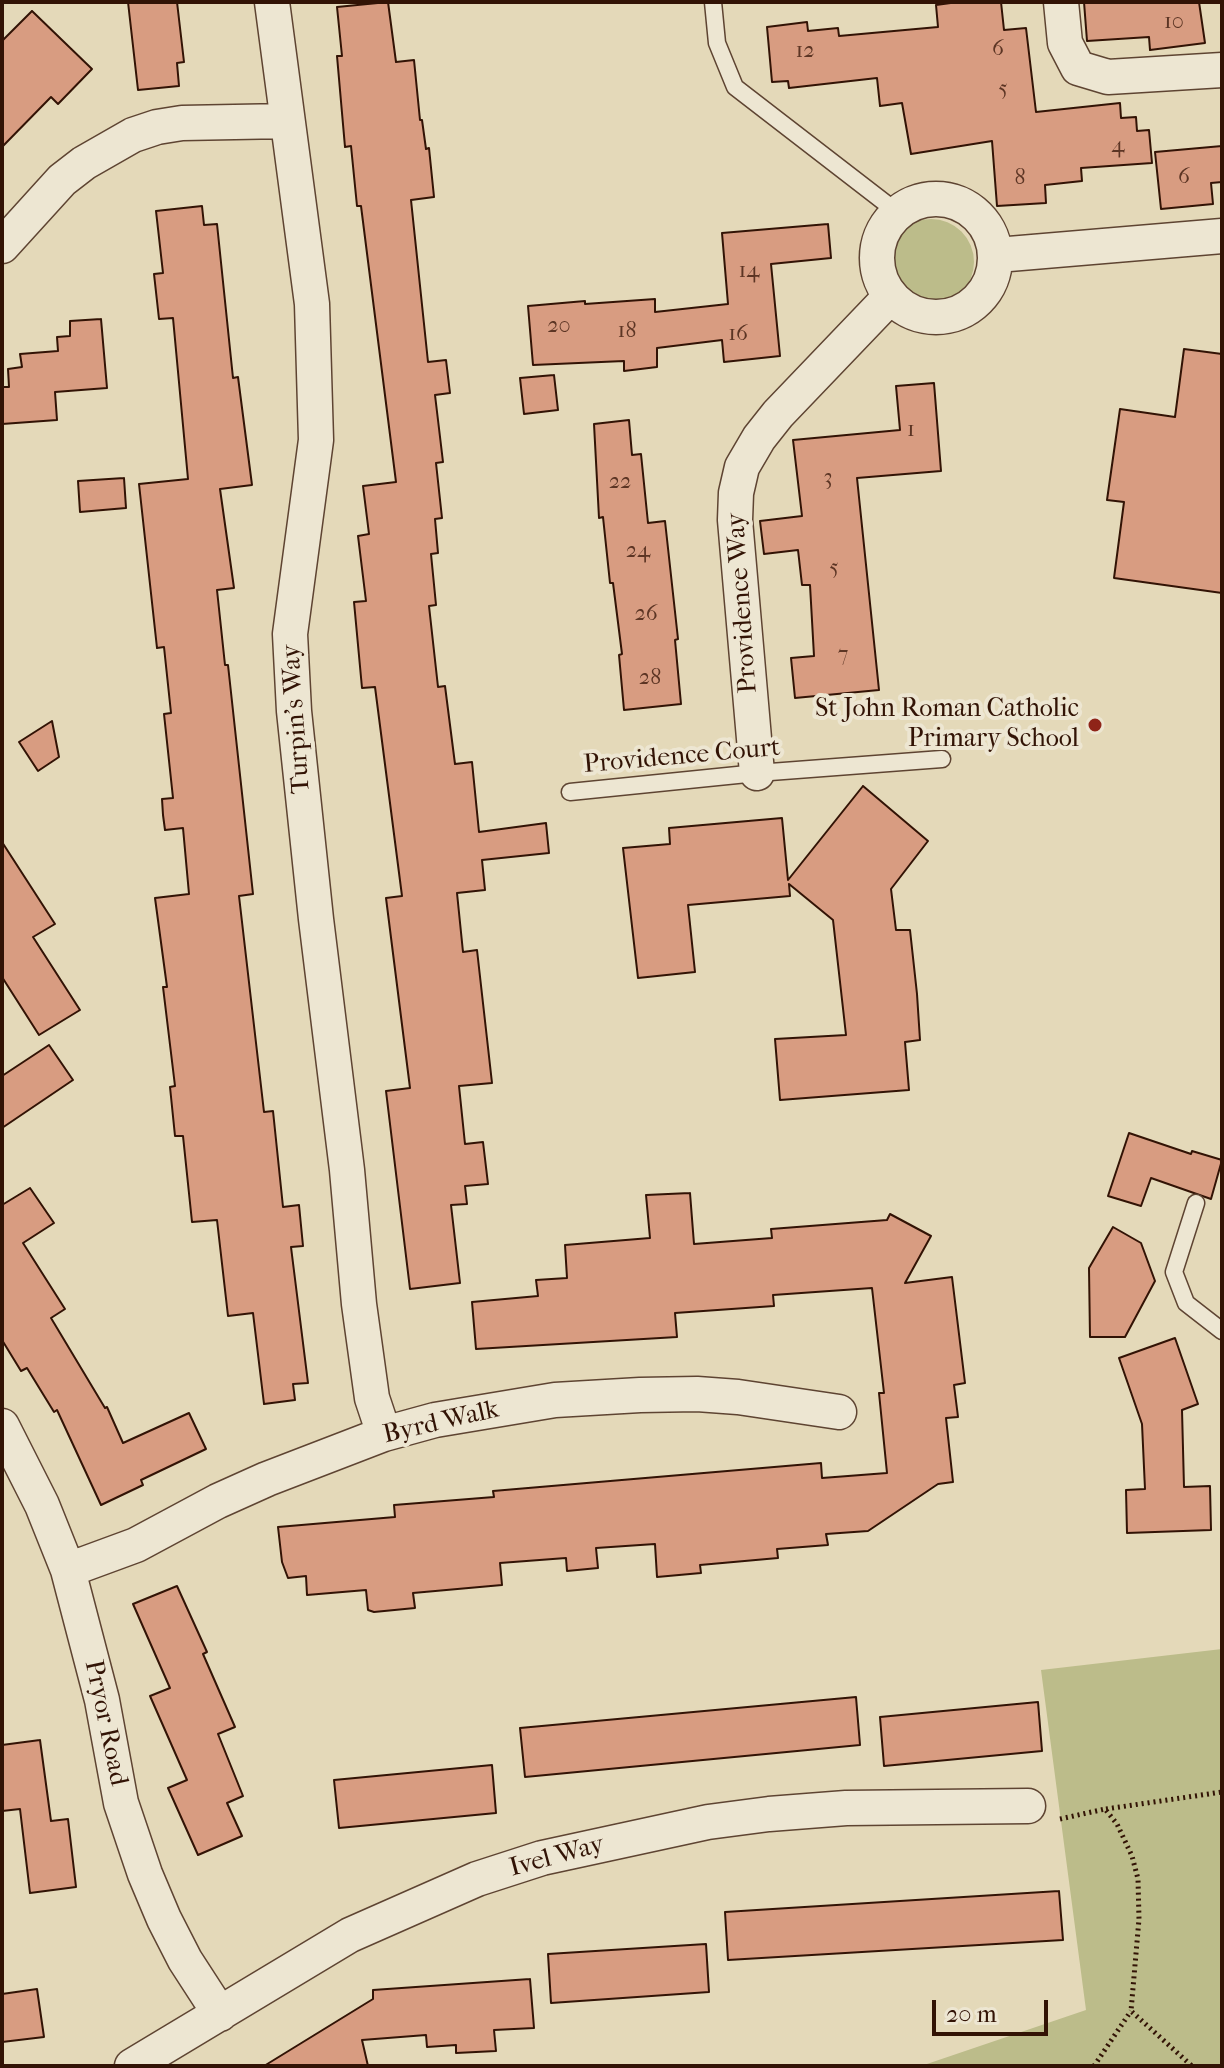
<!DOCTYPE html>
<html>
<head>
<meta charset="utf-8">
<style>
  body { margin:0 }
  #map { position:relative; width:1224px; height:2068px; overflow:hidden; background:#e4d9b9; font-family:"IM FELL French Canon",serif }
  canvas { display:block }
  .frame { position:absolute; inset:0; border:4px solid #321305; pointer-events:none }
  .scale { position:absolute; left:932px; top:2000px; width:116px; height:36px; box-sizing:border-box; border:4px solid #321305; border-top:0; padding-left:10px; font-size:24px; line-height:28px; white-space:nowrap; color:#321305; -webkit-text-stroke:6px #ede6d2; paint-order:stroke }
</style>
</head>
<body>
<div id="map">
<canvas width="1224" height="2068"></canvas>
<div class="frame"></div>
<div class="scale">20 m</div>
</div>
<script>
const context = document.querySelector('canvas').getContext('2d');
context.lineJoin = 'round';
function paint(path, color) {
  context.fillStyle = color;
  context.fill(path, 'evenodd');
}
function toPath(rows) {
  const path = new Path2D();
  for (const r of rows) {
    if (r.length === 3) {
      path.moveTo(r[0] + r[2], r[1]);
      path.arc(r[0], r[1], r[2], 0, 2 * Math.PI);
      continue;
    }
    path.moveTo(r[0], r[1]);
    for (let i = 2; i < r.length; i += 2) path.lineTo(r[i], r[i + 1]);
  }
  return path;
}
function strokePath(path, color, width, dash) {
  context.strokeStyle = color;
  context.lineWidth = width;
  context.lineCap = dash ? 'butt' : 'round';
  context.setLineDash(dash || []);
  context.stroke(path);
}
function drawText(font, color, halo, rows, align = 'center') {
  context.font = font + ' "IM FELL French Canon",serif';
  context.lineWidth = 8;
  context.setLineDash([]);
  context.textBaseline = 'middle';
  context.strokeStyle = halo;
  context.fillStyle = color;
  for (const [text, x, y, turn = 0] of rows) {
    context.save();
    context.translate(x, y);
    context.rotate((+turn || 0) * Math.PI / 180);
    context.textAlign = isNaN(turn) ? turn : align;
    if (halo) context.strokeText(text, 0, 0);
    context.fillText(text, 0, 0);
    context.restore();
  }
}
paint(toPath([
  [931,262,43],
  [1222,1649,1222,2066,921,2066,1086,2010,1041,1670]
]), '#bcbc8a');
const building = toPath([
  [128,2,177,2,184,62,177,63,179,86,138,90,128,2],
  [388,2,396,62,414,60,420,120,422,120,426,149,429,148,434,197,411,200,428,362,446,360,450,393,435,395,443,462,436,463,442,518,435,519,438,553,431,554,436,605,429,606,438,687,445,686,455,764,472,762,479,832,546,823,549,853,482,860,485,890,457,893,463,952,477,950,492,1083,459,1086,465,1144,483,1142,488,1184,465,1186,467,1204,451,1205,460,1283,410,1289,386,1091,410,1088,386,898,402,896,375,687,362,688,354,602,366,601,358,536,369,534,363,486,396,482,361,206,357,206,351,146,345,147,337,56,342,56,337,7,388,2],
  [958,2,1001,2,1004,30,1026,28,1036,112,1120,103,1121,118,1136,117,1137,131,1149,130,1152,163,1081,168,1082,181,1045,185,1046,203,997,206,992,141,911,154,902,103,880,106,877,78,789,88,788,81,772,82,767,27,807,22,808,31,838,28,839,36,938,27,936,5,958,2],
  [1084,2,1199,2,1205,43,1150,50,1149,37,1087,41,1084,2],
  [32,11,92,69,58,104,51,97,2,147,2,41,32,11],
  [1222,146,1222,182,1211,183,1213,204,1161,209,1155,152,1222,146],
  [202,206,204,225,217,224,233,378,238,377,252,485,220,489,234,588,217,590,225,665,228,665,253,894,239,896,264,1112,273,1111,283,1207,299,1205,303,1246,291,1247,308,1383,293,1384,295,1400,264,1404,253,1313,228,1316,217,1220,192,1222,183,1136,175,1136,170,1087,175,1086,163,987,167,987,155,898,189,894,183,828,165,830,163,815,162,799,173,798,164,714,171,713,164,647,157,648,139,484,188,479,173,318,159,319,154,274,163,273,156,211,202,206],
  [828,224,831,258,771,264,780,356,724,362,722,340,657,348,657,367,624,371,624,361,533,365,528,306,585,301,585,304,655,299,655,312,728,304,722,233,828,224],
  [101,319,107,388,55,392,57,420,2,424,2,387,9,387,8,369,22,367,20,354,58,351,57,337,70,336,70,321,101,319],
  [1184,349,1222,354,1222,593,1114,578,1124,502,1107,500,1120,409,1175,417,1184,349],
  [554,375,558,410,524,414,520,378,554,375],
  [934,383,941,471,857,478,879,690,795,698,791,658,814,656,810,585,802,585,798,550,764,554,760,521,802,516,793,440,900,430,896,386,934,383],
  [629,420,632,455,641,454,648,523,665,521,678,639,675,640,681,704,624,710,619,655,622,654,613,583,610,583,603,517,599,518,594,424,629,420],
  [124,478,126,508,80,512,78,481,124,478],
  [52,721,59,757,38,771,19,742,52,721],
  [863,786,928,841,891,889,896,930,910,930,917,994,920,1040,905,1042,909,1090,780,1100,775,1039,846,1035,833,920,789,884,790,896,688,905,695,972,638,978,623,848,670,844,669,828,782,818,788,880,863,786],
  [2,842,55,924,33,937,80,1010,39,1035,2,977,2,842],
  [49,1045,73,1080,2,1128,2,1076,49,1045],
  [1129,1133,1191,1154,1192,1151,1222,1160,1211,1199,1151,1178,1141,1206,1108,1196,1129,1133],
  [30,1188,54,1223,23,1243,65,1309,51,1318,105,1408,107,1407,123,1443,189,1413,206,1449,141,1480,143,1485,101,1505,57,1410,54,1412,27,1368,21,1371,2,1340,2,1205,30,1188],
  [690,1193,694,1244,772,1238,771,1229,887,1220,890,1214,931,1236,905,1283,952,1277,965,1383,954,1385,958,1417,946,1418,953,1482,938,1484,868,1531,826,1534,828,1545,777,1549,778,1558,700,1565,701,1573,657,1577,655,1544,596,1548,598,1568,567,1571,566,1558,500,1563,502,1585,413,1593,415,1608,374,1612,368,1610,366,1590,307,1595,306,1576,288,1578,282,1562,278,1527,395,1517,394,1505,494,1497,493,1491,821,1463,822,1478,887,1473,879,1393,884,1393,872,1288,773,1295,774,1306,675,1313,677,1337,476,1349,472,1302,538,1296,536,1280,567,1278,565,1245,650,1238,646,1195,690,1193],
  [1113,1227,1141,1243,1155,1281,1125,1337,1090,1337,1089,1268,1113,1227],
  [1175,1338,1198,1404,1182,1410,1184,1487,1210,1486,1211,1530,1127,1533,1126,1490,1145,1489,1142,1424,1119,1358,1175,1338],
  [177,1586,207,1652,203,1654,235,1727,218,1734,243,1796,227,1803,242,1836,198,1855,168,1788,187,1780,150,1696,170,1688,133,1604,177,1586],
  [856,1697,860,1745,525,1777,520,1728,856,1697],
  [1038,1702,1042,1751,884,1766,880,1717,1038,1702],
  [40,1740,51,1821,68,1819,76,1887,30,1893,20,1809,2,1811,2,1745,40,1740],
  [492,1765,496,1813,339,1828,334,1780,492,1765],
  [1059,1891,1063,1940,728,1960,725,1912,1059,1891],
  [706,1944,709,1992,551,2003,548,1954,706,1944],
  [530,1979,534,2028,494,2030,496,2051,456,2053,456,2045,427,2047,426,2035,362,2040,368,2066,264,2066,373,1999,373,1990,530,1979],
  [37,1989,44,2037,2,2042,2,1994,37,1989]
]);
paint(building, '#d89c81');
strokePath(building, '#321305', 2);
const service = toPath([
  [713,2,717,43,735,87,897,212],
  [570,792,757,773,942,759],
  [1196,1203,1174,1272,1186,1303,1222,1331]
]);
const minor = toPath([
  [272,2,312,304,316,440,290,634,294,711,316,919,347,1170,359,1304,372,1398,384,1434],
  [1061,2,1065,43,1078,68,1108,77,1222,70],
  [936,258,59],
  [2,246,62,180,84,163,133,135,157,127,182,123,287,121],
  [997,255,1222,236],
  [757,773,735,520,736,493,742,467,759,438,778,414,890,297],
  [2,1426,42,1505,68,1570,102,1700,121,1803,145,1874,164,1919,185,1960,220,2014],
  [68,1570,136,1545,218,1501,267,1479,384,1434,435,1420,555,1400,640,1395,697,1394,738,1397,839,1412],
  [132,2066,350,1935,477,1879,542,1858,708,1822,769,1814,846,1808,1028,1806]
]);
strokePath(service, '#5e4432', 19);
strokePath(minor, '#5e4432', 37);
strokePath(toPath([
  [1106,1809,1222,1792],
  [1060,1819,1105,1809,1117,1824,1132,1856,1138,1879,1139,1919,1131,2011,1192,2066],
  [1094,2066,1131,2011]
]), '#321305', 5, [2, 4]);
strokePath(service, '#ede6d2', 16);
strokePath(minor, '#ede6d2', 34);
for (const [x, y, r, color] of [
  [1095,725,8,"#8f2418"]
]) {
  const dot = new Path2D();
  dot.arc(x, y, r, 0, 2 * Math.PI);
  context.fillStyle = color;
  context.fill(dot);
  strokePath(dot, '#ede6d2', 3);
}
drawText('22px', '#5c3524', null, [
  ["10",1174,23],
  ["6",998,50],
  ["12",805,52],
  ["5",1003,90],
  ["4",1118,147],
  ["6",1184,178],
  ["8",1020,179],
  ["14",749,272],
  ["20",559,327],
  ["18",627,332],
  ["16",738,335],
  ["1",911,431],
  ["3",828,479],
  ["22",620,483],
  ["24",638,552],
  ["5",834,569],
  ["26",646,615],
  ["7",843,656],
  ["28",650,679]
]);
drawText('26px', '#321305', '#ede6d2', [
  ["Providence Way",743,603,-94],
  ["Turpin's Way",297,719,-94],
  ["Providence Court",682,757,-5],
  ["Byrd Walk",441,1423,-13],
  ["Pryor Road",105,1723,78],
  ["Ivel Way",557,1857,-15]
]);
drawText('26px', '#321305', '#ede6d2', [
  ["St John Roman Catholic",1079,710],
  ["Primary School",1079,740]
], 'right');
</script>
</body>
</html>
